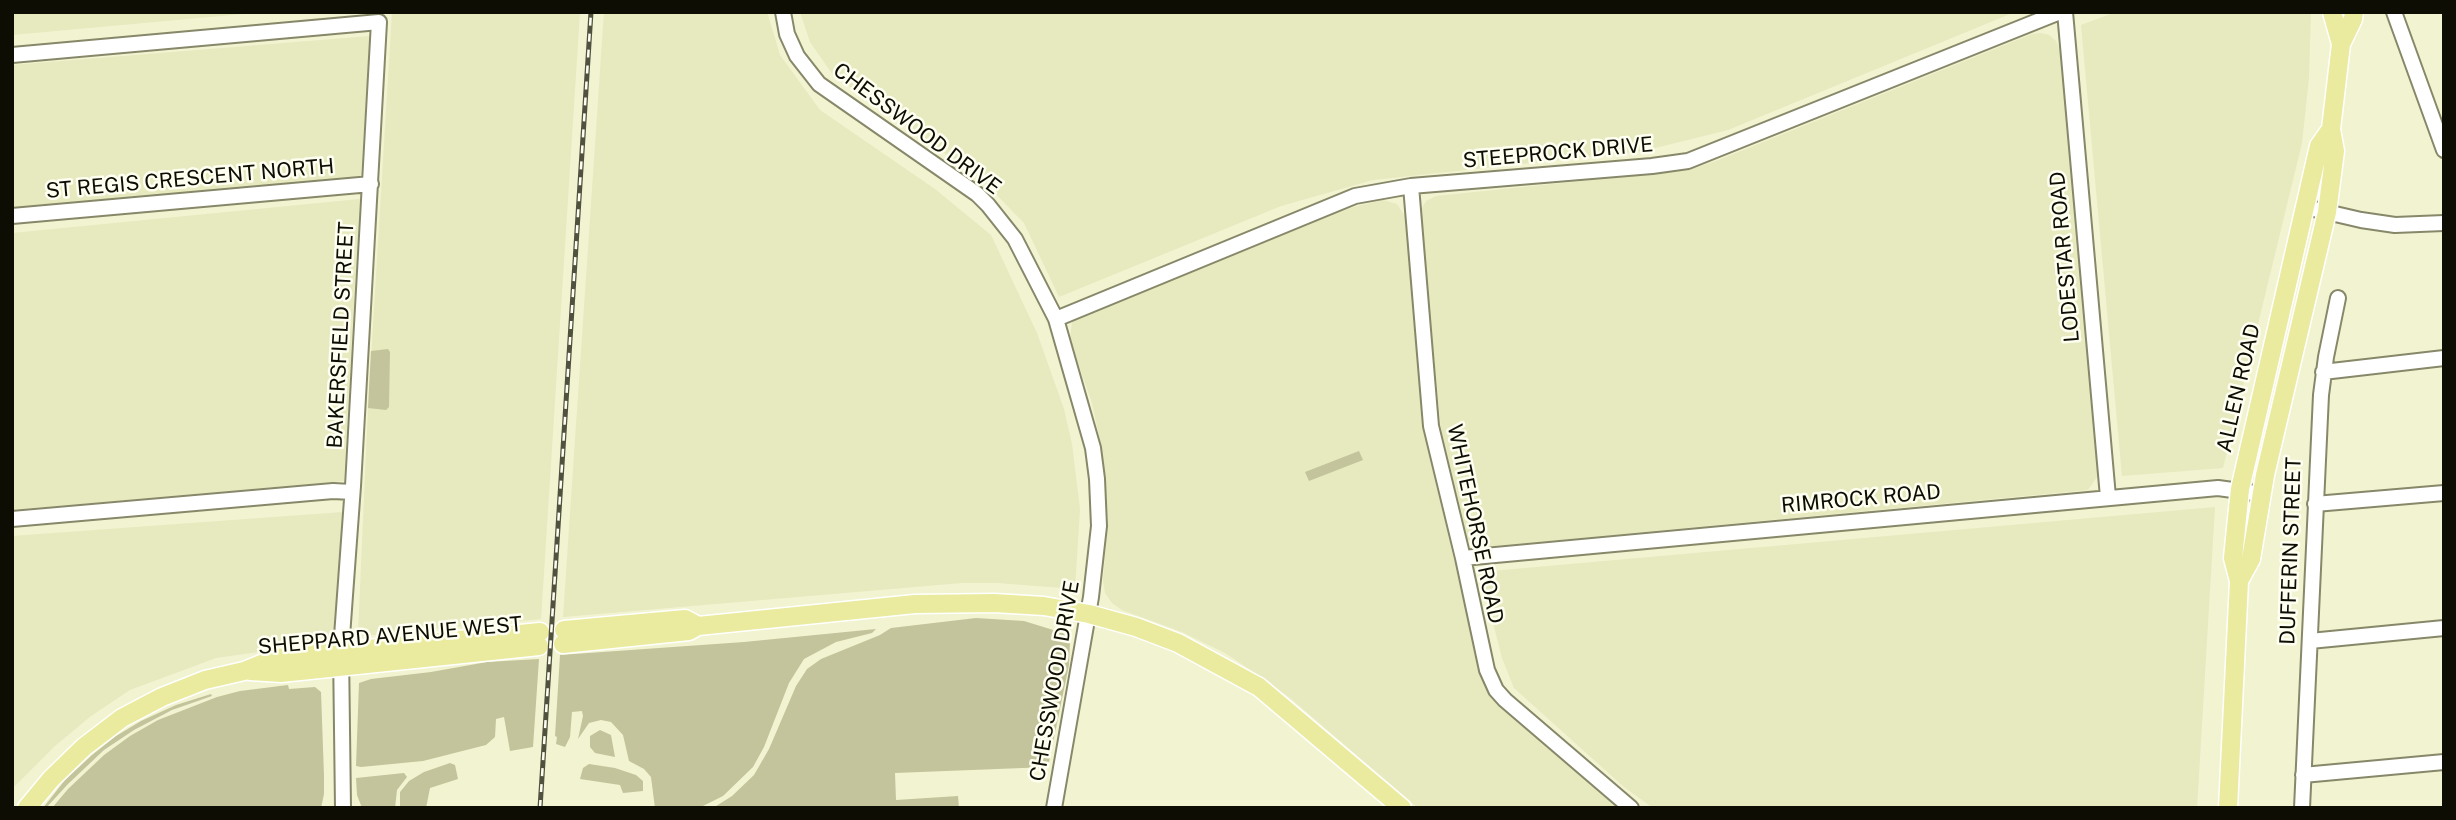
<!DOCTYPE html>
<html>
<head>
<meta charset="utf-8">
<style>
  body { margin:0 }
  #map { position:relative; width:2456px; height:820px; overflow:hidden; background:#f2f3d1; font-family:"Public Sans",sans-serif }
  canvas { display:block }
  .frame { position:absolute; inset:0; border:14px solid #0d0d03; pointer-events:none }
</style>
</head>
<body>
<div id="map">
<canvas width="2456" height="820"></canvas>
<div class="frame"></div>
</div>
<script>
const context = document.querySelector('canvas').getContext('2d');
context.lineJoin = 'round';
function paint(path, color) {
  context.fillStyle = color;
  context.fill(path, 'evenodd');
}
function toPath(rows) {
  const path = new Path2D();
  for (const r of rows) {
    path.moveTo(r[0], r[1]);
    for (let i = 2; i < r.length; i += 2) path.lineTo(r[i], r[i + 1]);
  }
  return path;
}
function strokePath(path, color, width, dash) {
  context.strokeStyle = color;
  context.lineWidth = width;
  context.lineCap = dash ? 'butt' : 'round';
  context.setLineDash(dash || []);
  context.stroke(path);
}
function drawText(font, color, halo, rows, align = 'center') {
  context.font = font + ' "Public Sans",sans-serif';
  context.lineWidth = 5;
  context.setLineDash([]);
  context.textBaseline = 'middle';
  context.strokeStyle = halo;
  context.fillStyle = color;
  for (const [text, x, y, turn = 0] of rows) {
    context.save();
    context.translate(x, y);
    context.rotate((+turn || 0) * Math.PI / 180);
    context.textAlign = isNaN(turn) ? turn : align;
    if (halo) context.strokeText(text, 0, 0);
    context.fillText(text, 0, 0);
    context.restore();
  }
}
paint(toPath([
  [12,12,265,12,12,35],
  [392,12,580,12,541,619,364,636,358,634,368,408],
  [604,12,767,12,780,55,820,110,935,189,991,235,1037,333,1064,409,1072,444,1080,509,1075,589,998,583,962,583,563,617],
  [800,12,2015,12,1728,130,1643,151,1373,180,1281,206,1059,297,1024,223,980,178,833,75,810,42],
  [2116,12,2311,12,2309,78,2302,143,2223,468,2122,476,2081,25],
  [2041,33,2049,35,2056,41,2060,50,2098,470,2097,477,2088,490,1485,547,1478,546,1467,539,1463,531,1443,450,1421,224,1421,210,1426,201,1436,196,1689,170,1716,161,2032,34],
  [370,36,361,178,12,210,12,65],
  [360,199,344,481,12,510,12,233],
  [1383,200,1397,204,1406,218,1427,443,1480,673,1500,705,1619,808,1418,808,1290,698,1258,675,1225,653,1182,632,1122,610,1112,603,1105,593,1103,580,1108,522,1102,449,1092,403,1070,340,1072,322,1083,313,1333,214,1357,206],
  [2215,507,2197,808,1653,808,1624,787,1514,688,1502,658,1480,572],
  [343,512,335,641,216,658,130,690,91,716,55,746,12,789,12,536]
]), '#e7e9bf');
paint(toPath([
  [388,349,390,352,389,407,386,410,368,408,371,351],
  [1359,451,1363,460,1309,481,1305,472],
  [976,618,1024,621,1063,633,1070,641,1069,665,1048,767,895,773,896,800,958,796,959,808,713,808,732,796,754,775,769,749,796,686,807,669,821,659,880,635,891,628],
  [876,629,872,633,836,642,804,659,789,683,764,747,753,767,723,796,699,808,655,808,651,777,644,769,629,761,623,735,611,722,601,720,589,723,578,739,583,716,582,711,572,712,570,737,565,747,556,744,557,737,555,736,560,655,744,642],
  [539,659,533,747,510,751,504,717,496,719,495,737,486,745,423,761,361,767,356,766,359,683,371,679,431,672,487,662],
  [288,685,289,689,315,687,321,692,324,776,324,794,321,808,52,808,68,789,104,755,130,736,158,720,217,697,240,691],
  [211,694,212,696,172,710,134,730,104,750,68,784,46,808,43,808,65,780,92,755,116,736,141,721,176,705],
  [600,730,611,735,615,757,595,753,590,747,590,736],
  [450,763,455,765,458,779,430,788,426,808,400,808,400,792,409,781,424,772],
  [589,764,615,768,636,775,643,781,643,791,623,793,620,785,580,779,583,768],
  [404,773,407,777,397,790,395,808,362,808,357,795,356,778]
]), '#c3c49b');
const minor = toPath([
  [783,12,787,34,797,56,819,84,977,194,988,205,1015,239,1056,319,1093,448,1097,479,1099,526,1091,597,1054,808],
  [2065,12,2108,497],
  [2394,12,2444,150],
  [12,55,379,22,353,486,341,650,343,808],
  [1411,186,1431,426,1463,558,1487,670,1496,690,1505,700,1631,808],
  [2305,207,2361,220,2395,225,2444,223],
  [12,216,371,184],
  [1056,319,1355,196,1411,186,1652,166,1688,161,2060,12],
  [2323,372,2444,358],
  [2315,504,2444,493],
  [12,519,333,491,352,492],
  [1463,558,2218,488,2262,494],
  [2310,641,2444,628],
  [2303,775,2444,762],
  [2302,808,2321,395,2326,357,2338,298]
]);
const major = toPath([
  [2332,12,2341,44],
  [2239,581,2251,559,2265,475,2327,212,2335,151,2331,129,2341,44,2353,19,2354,12],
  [564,630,685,619,698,626],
  [563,644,689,631,698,626,915,604,994,603,1044,606,1089,614,1136,627,1178,643,1259,687,1402,808],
  [250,671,281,673,539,646],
  [27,808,51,779,84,747,122,718,162,697,205,680,244,671,276,658,540,632],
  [2228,808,2239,581,2233,558,2240,489,2319,146,2331,129]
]);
strokePath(minor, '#878869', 18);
strokePath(major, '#fff', 21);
strokePath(minor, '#fff', 14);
strokePath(major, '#eaeb9e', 18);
const rail = toPath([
  [540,808,591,12]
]);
strokePath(rail, '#515140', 5);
strokePath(rail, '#fefff1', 2.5, [8]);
drawText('21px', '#0d0d03', '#fefff1', [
  ["CHESSWOOD DRIVE",917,129,37],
  ["STEEPROCK DRIVE",1558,153,-5],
  ["ST REGIS CRESCENT NORTH",190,179,-5],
  ["LODESTAR ROAD",2065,257,-95],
  ["BAKERSFIELD STREET",341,335,-87],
  ["ALLEN ROAD",2239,388,-77],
  ["RIMROCK ROAD",1861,499,-5],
  ["WHITEHORSE ROAD",1475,524,78],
  ["DUFFERIN STREET",2291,551,-88],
  ["SHEPPARD AVENUE WEST",390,636,-5],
  ["CHESSWOOD DRIVE",1055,681,-80]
]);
</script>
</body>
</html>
